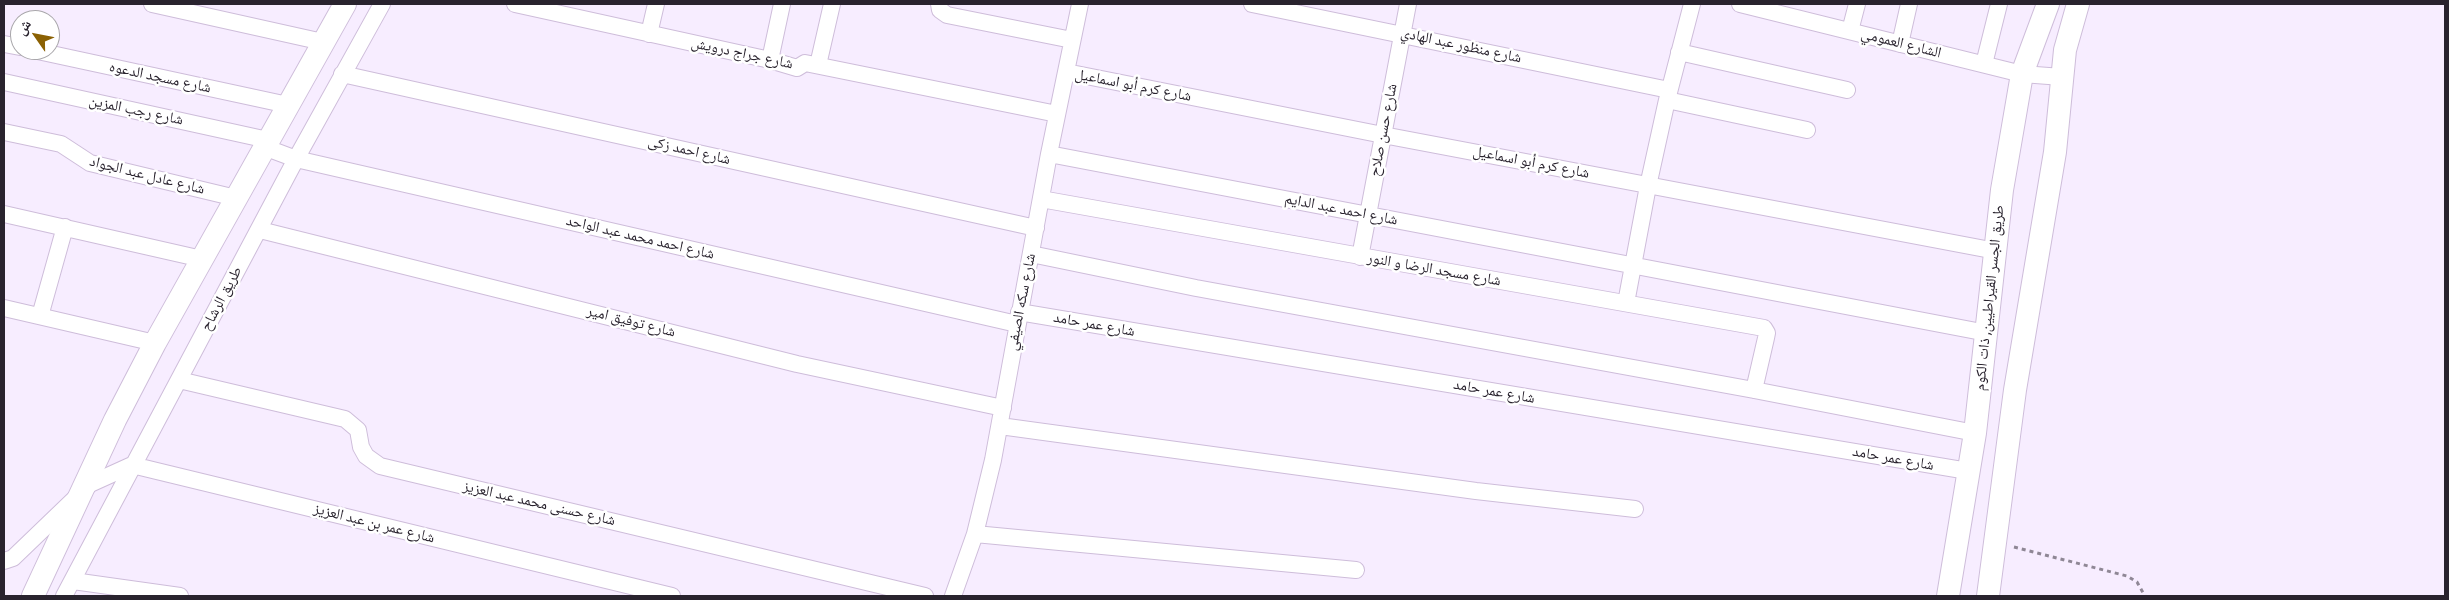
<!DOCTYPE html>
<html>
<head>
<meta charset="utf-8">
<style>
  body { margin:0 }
  #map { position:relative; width:2449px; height:600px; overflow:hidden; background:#f7edff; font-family:"Roboto Condensed","Noto Naskh Arabic",sans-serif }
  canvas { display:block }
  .frame { position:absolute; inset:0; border:5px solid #29232e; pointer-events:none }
  .north { position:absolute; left:10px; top:10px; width:50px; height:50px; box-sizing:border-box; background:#fff; border:1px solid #a9a7ab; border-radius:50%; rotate:303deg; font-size:14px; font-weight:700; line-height:20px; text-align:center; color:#29232e }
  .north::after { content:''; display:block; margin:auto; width:18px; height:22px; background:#8b6103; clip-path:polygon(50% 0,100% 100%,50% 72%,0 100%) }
</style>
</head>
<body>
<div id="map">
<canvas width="2449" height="600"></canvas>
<div class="frame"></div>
<div class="north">ش</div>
</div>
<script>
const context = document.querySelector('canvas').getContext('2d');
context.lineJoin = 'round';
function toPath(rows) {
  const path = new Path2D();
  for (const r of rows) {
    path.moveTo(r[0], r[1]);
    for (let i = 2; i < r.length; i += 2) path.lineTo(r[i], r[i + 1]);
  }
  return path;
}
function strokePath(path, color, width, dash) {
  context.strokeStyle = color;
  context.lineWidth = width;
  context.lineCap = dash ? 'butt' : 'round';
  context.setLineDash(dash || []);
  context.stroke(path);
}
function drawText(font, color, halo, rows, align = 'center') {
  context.font = font + ' "Roboto Condensed","Noto Naskh Arabic",sans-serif';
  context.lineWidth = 5;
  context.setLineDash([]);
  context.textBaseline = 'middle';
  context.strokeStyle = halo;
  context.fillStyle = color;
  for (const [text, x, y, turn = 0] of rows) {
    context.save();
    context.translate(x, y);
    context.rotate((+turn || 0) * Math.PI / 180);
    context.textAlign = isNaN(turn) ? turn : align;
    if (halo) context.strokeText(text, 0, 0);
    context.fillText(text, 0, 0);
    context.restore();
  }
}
const street = toPath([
  [152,4,323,42],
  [515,4,770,60,797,68,805,63,1057,114],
  [939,4,940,10,947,15,1072,40],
  [1252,4,1669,90],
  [1740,4,2022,74,2062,77],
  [1850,31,1857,4],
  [649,34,656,4],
  [4,44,20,47],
  [1900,44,1909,4],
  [33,50,288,105],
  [1679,52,1847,90],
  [770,60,782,4],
  [1984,64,1999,4],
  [818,65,832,4],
  [1066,72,1383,135,1996,251],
  [342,74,1036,228],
  [4,82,268,140],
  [1667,100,1807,130],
  [4,132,61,144,90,163,236,198],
  [264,147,296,159,1017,324],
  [1049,154,1987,333],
  [1041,199,1764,328,1767,333,1766,338,1754,390],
  [4,214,202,259],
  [260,230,797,364,1003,408],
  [1031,254,1196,288,1754,390,1975,433],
  [1360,257,1408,4],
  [1626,303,1648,186,1667,100,1692,4],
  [4,308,155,343],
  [1019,312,1968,471],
  [40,316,65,227],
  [179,380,345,419,358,430,361,447,366,456,380,466,925,596],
  [1000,426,1476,491,1635,509],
  [975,534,1356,570],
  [4,561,13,558,90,484,132,465,672,596],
  [73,581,180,596],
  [64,596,296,159,382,4],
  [953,596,975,534,993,460,1049,154,1080,4]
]);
const secondary = toPath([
  [33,596,115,420,155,343,345,4],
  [1948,596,1975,433,2002,190,2011,138,2022,74,2048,4],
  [1988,596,2015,390,2055,152,2065,50,2078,4]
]);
strokePath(street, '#cebdda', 18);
strokePath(secondary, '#cebdda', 24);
strokePath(toPath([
  [2014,547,2127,576,2137,582,2145,596]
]), '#8f8795', 3, [4, 4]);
strokePath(street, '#fff', 16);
strokePath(secondary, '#fff', 22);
drawText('15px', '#29232e', '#fff', [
  ["الشارع العمومي",1901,44,14],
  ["شارع منظور عبد الهادي",1461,46,12],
  ["شارع جراج درويش",742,54,12],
  ["شارع مسجد الدعوه",160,78,12],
  ["شارع كرم أبو اسماعيل",1133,86,11],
  ["شارع رجب المزين",136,111,12],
  ["شارع حسن صلاح",1384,130,-79],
  ["شارع احمد زكى",689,151,13],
  ["شارع كرم أبو اسماعيل",1531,163,11],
  ["شارع عادل عبد الجواد",147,176,14],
  ["شارع احمد عبد الدايم",1341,210,11],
  ["شارع احمد محمد عبد الواحد",640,238,13],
  ["شارع مسجد الرضا و النور",1434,270,10],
  ["طريق الجسر القيراطيين, ذات الكوم",1990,298,-84],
  ["طريق الرشاح",222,299,-62],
  ["شارع سكه الصيفي",1022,302,-79],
  ["شارع توفيق امير",631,322,14],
  ["شارع عمر حامد",1094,325,10],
  ["شارع عمر حامد",1494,392,10],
  ["شارع عمر حامد",1893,459,10],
  ["شارع حسنى محمد عبد العزيز",539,504,13],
  ["شارع عمر بن عبد العزيز",374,524,14]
]);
</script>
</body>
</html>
